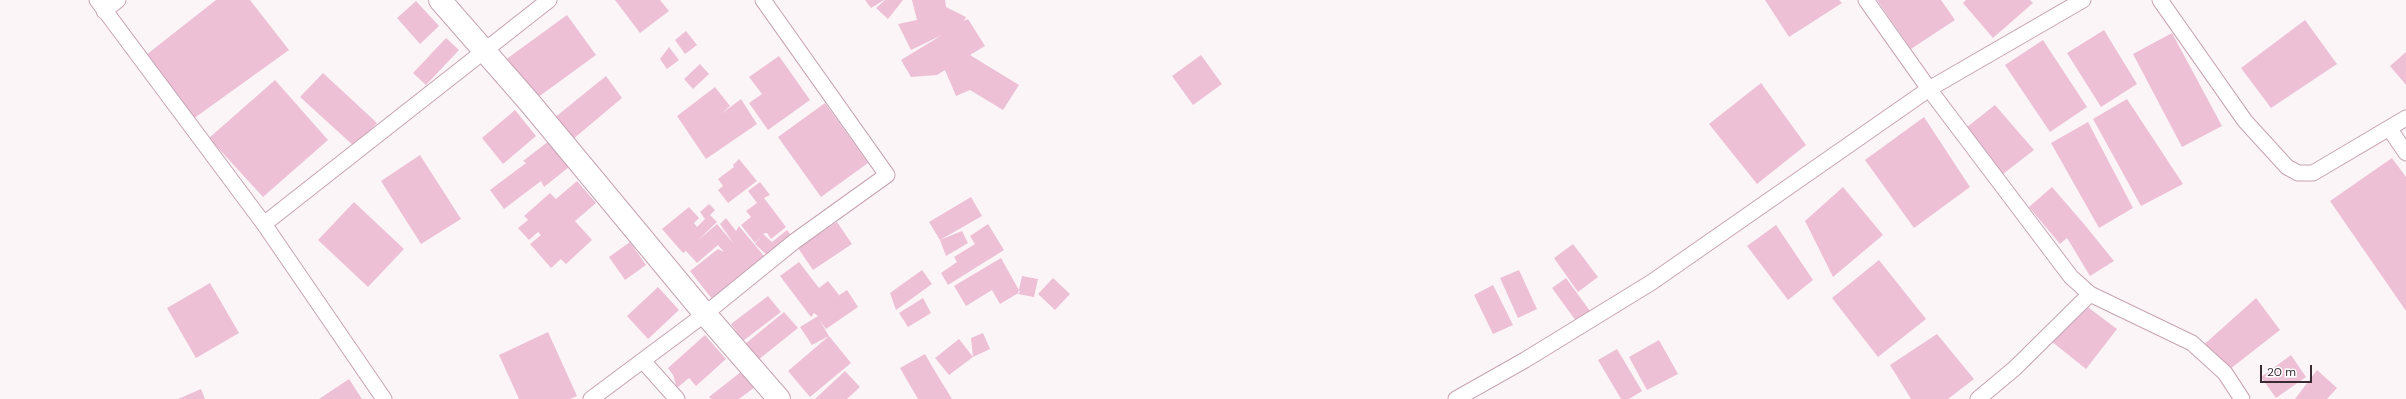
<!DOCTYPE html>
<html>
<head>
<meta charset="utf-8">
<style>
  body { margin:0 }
  #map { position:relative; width:2406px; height:399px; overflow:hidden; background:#fcf5f8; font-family:"DM Sans",sans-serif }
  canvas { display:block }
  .scale { position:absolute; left:2260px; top:365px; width:52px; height:18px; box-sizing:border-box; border:2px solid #392b31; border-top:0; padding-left:5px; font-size:12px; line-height:14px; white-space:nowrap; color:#392b31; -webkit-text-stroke:3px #fff; paint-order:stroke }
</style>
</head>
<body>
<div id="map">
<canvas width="2406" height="399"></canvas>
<div class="scale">20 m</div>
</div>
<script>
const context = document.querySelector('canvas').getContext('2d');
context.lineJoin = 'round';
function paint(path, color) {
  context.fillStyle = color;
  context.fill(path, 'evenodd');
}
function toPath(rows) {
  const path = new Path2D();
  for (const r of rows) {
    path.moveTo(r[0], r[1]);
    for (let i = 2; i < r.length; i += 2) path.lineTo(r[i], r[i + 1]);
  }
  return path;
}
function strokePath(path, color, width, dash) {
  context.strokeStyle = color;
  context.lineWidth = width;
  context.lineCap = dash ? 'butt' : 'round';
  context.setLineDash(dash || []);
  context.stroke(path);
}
paint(toPath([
  [216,0,250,0,289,50,193,119,146,55],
  [615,0,660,0,669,11,640,33],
  [865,0,884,0,871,8],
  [885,0,903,0,888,19,876,8],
  [912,0,945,0,946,7,966,17,964,21,968,19,985,46,970,55,1019,85,1003,110,970,90,956,96,945,70,937,75,911,77,901,60,942,35,911,50,898,24,917,20],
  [1765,0,1839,0,1842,3,1789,37],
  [1877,0,1941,0,1955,20,1911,49],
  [1966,0,2030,0,2033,3,1993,38,1963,3],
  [416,1,439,26,420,44,397,18],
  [567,15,596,55,530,103,501,63],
  [2305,20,2337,64,2271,108,2241,68],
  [2104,30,2137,84,2101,107,2067,53],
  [686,31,697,45,685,54,675,40],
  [2172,33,2222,126,2182,147,2133,54],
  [446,38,459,50,426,85,413,73],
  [2043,40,2087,107,2050,132,2005,65],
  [669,47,679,60,667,69,660,59],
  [2406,52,2406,85,2390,66],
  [1201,55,1222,84,1193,105,1172,76],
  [779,56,810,100,768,130,749,103,762,94,749,77],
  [700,64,709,74,693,89,684,79],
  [323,73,377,123,355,147,300,97],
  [606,76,622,98,566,145,548,123],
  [275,80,328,140,263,197,209,138],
  [1761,83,1806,145,1757,184,1709,124],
  [715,87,730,106,721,114,741,99,757,124,706,159,677,116],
  [2127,99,2183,184,2141,206,2093,119],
  [825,103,868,163,821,197,778,137],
  [1995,105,2034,150,2003,174,1967,127],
  [515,110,536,136,503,164,482,138],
  [1924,117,1970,187,1914,228,1865,160],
  [2088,122,2133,208,2099,228,2051,143],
  [549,141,569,167,544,187,541,181,504,209,490,190,526,163,523,161],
  [420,155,461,219,421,244,381,181],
  [2392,158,2406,177,2406,311,2330,201],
  [739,159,757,181,728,203,718,190,723,186,718,179,734,167,733,165],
  [577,181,596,203,575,221,592,240,566,264,561,259,551,268,530,244,541,235,538,232,529,240,518,228,528,220,524,216,550,193,556,199],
  [760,182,770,195,764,198,786,227,771,239,767,233,763,234,772,242,787,230,793,238,769,257,755,244,761,236,755,243,741,225,751,217,746,211,757,203,748,191],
  [1843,187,1883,235,1833,277,1805,221],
  [2052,187,2084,224,2114,261,2090,276,2067,238,2060,244,2029,207],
  [971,197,982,216,940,240,929,222],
  [354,202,404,249,368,287,318,240],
  [709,204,715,210,710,215,717,222,697,241,717,224,734,244,720,224,726,218,736,231,739,226,769,262,716,304,690,271,718,249,724,252,718,245,697,263,686,251,683,253,662,229,689,207,699,218,694,223,697,227,705,219,700,212],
  [837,222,852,244,813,270,798,248],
  [988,224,1004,250,948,285,941,273,957,262,954,257,975,244,970,236],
  [1776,225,1813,280,1788,300,1747,246],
  [962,231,968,243,946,256,940,240],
  [630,242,646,265,625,280,609,257],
  [1573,244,1598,277,1578,292,1554,258],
  [1001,258,1020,292,1000,304,992,290,966,306,954,286],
  [1879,260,1926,319,1878,357,1832,298],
  [799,262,819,288,828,281,839,295,835,298,847,290,858,307,826,329,820,321,829,336,812,345,800,327,818,316,814,313,811,317,780,276],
  [922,270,932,284,896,310,890,293],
  [1519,270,1537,309,1518,318,1500,278],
  [1022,276,1038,279,1034,297,1018,294],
  [1053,278,1070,294,1055,310,1038,294],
  [1566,278,1590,311,1576,321,1552,288],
  [210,283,239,333,196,358,167,308],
  [1493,285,1513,325,1493,334,1474,295],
  [658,287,679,310,648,339,627,316],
  [768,296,781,312,743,341,731,324],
  [923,298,931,313,908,327,899,313],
  [2256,298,2280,330,2225,373,2199,349],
  [2081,302,2117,329,2086,369,2046,337],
  [784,312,798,328,758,360,745,344],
  [548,332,577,396,570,399,519,399,499,355],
  [983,333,990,349,973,357,949,375,935,358,959,339,973,357,971,338],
  [1937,334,1974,379,1948,399,1911,399,1890,365],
  [705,335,726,359,696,386,689,378,677,388,673,375,668,368],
  [829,336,851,363,810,397,788,371],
  [1659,340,1678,374,1647,390,1629,357],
  [1617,349,1642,391,1629,399,1621,399,1598,360],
  [925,354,933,368,952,399,918,399,908,382,900,368],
  [2291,355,2306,377,2276,398,2261,377],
  [2317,370,2337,388,2327,399,2295,399],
  [742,371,755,387,739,399,711,399,709,397],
  [845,371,860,387,847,399,815,399],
  [349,379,362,399,319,399],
  [201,389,205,399,178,399]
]), '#edc0d5');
const minor = toPath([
  [97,0,264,224,384,399],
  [1866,0,1929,89,2071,277,2090,294,2192,343,2225,373,2242,399],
  [2160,0,2245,121,2287,167,2298,173,2313,173,2406,118],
  [104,11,118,0],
  [2389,128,2406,153],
  [264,224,549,0],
  [643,361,677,399],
  [591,399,705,314,795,241,887,175,763,0],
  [1456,399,1525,360,1652,282,1929,89,2083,0],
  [1978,399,2015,368,2090,294]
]);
const secondary = toPath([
  [440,0,530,103,705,314,779,399]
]);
strokePath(minor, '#c7a3b3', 17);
strokePath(secondary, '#c7a3b3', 24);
strokePath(minor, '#fff', 15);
strokePath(secondary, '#fff', 22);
</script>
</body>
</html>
